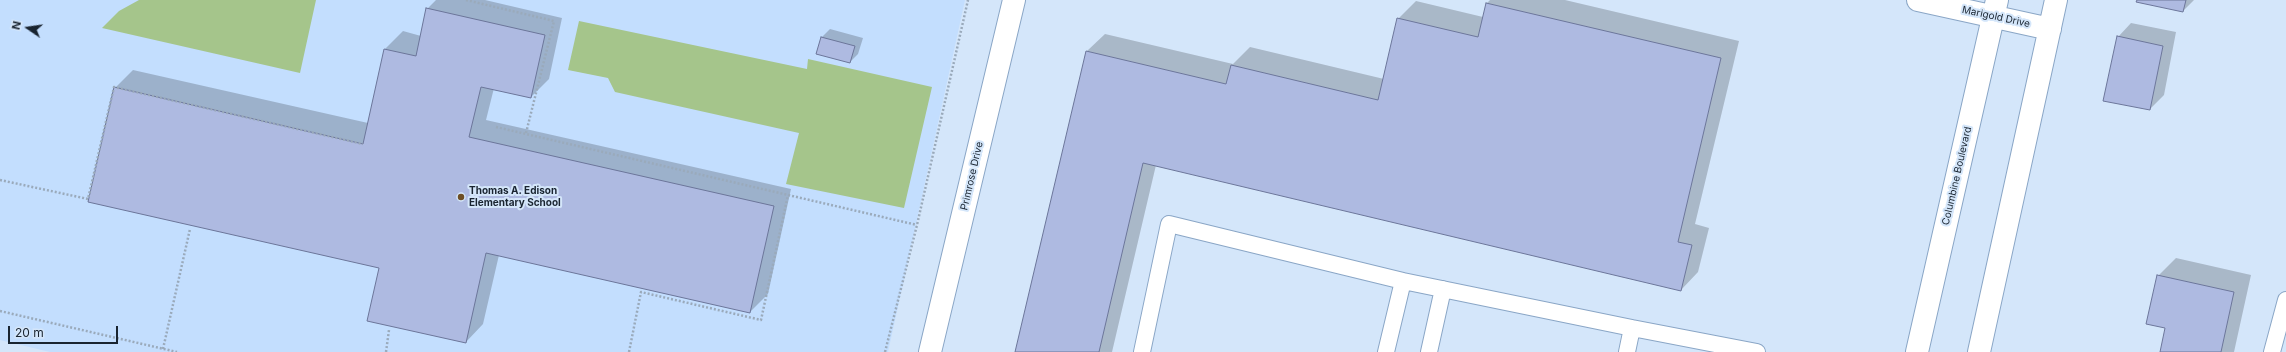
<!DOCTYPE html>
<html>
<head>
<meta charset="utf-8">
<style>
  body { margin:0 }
  #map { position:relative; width:2286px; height:352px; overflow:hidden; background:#d4e6fa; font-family:Inter,sans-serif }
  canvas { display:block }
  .north { position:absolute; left:8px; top:8px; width:40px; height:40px; -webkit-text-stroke:3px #d4e6fa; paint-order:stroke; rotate:283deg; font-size:11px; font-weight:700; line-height:16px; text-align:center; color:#192430 }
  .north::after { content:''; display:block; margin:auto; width:14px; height:18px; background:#192430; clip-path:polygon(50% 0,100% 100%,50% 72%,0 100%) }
  .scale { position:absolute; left:8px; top:326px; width:110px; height:18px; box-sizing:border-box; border:2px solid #192430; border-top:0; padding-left:5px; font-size:12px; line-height:14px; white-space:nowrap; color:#192430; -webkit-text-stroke:3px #d4e6fa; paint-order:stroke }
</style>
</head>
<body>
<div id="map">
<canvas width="2286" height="352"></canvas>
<div class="north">N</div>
<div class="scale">20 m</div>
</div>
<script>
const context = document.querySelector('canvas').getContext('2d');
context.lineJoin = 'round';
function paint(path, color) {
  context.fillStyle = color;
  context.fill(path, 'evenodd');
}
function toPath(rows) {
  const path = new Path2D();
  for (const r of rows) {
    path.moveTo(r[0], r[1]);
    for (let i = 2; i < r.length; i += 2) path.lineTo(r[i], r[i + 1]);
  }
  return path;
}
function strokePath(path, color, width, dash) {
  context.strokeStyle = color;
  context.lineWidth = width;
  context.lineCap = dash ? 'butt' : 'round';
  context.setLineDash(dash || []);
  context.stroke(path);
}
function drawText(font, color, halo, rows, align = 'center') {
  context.font = font + ' Inter,sans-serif';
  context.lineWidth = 4;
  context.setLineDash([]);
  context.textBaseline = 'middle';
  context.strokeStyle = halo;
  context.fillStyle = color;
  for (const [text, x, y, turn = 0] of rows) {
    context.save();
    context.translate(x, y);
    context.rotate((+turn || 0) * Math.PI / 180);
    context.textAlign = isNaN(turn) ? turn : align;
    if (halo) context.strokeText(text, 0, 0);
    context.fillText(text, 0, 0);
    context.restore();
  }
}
paint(toPath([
  [0,0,965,0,888,352,50,352,0,340]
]), '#c3defe');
paint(toPath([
  [139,0,316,0,300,73,102,28,119,11],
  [579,21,807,69,808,59,932,87,904,208,786,184,799,133,615,92,608,78,568,70]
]), '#a5c58b');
paint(toPath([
  [436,0,485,0,562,18,549,79,531,97,494,88,486,120,791,189,768,294,750,312,499,255,483,324,466,342,380,267,115,88,133,70,368,123,385,49,403,31,421,36,427,9],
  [1490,0,1565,0,1739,41,1695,224,1709,228,1698,272,1681,290,1156,165,1112,352,1016,352,1087,51,1105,34,1233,64,1250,47,1384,79,1398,19,1416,1,1483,17,1487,3],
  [2138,0,2194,0,2183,11],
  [2131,23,2176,32,2164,95,2150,109,2118,37],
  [830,29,863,38,858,54,850,62,822,37],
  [2176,258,2251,275,2234,352,2161,352,2166,327,2158,276]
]), '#0003');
const building = toPath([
  [2137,0,2186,0,2183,12,2136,2,2137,0],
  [1486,3,1721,58,1678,242,1692,245,1681,291,1143,163,1099,352,1015,352,1086,51,1226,84,1231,65,1378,100,1397,18,1478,37,1486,3],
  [426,8,545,35,531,98,481,87,469,137,774,206,750,313,486,253,466,343,367,321,379,268,88,202,114,87,363,144,384,49,416,56,426,8],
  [2117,36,2163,46,2150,110,2103,101,2117,36],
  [821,37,855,46,850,63,816,54,821,37],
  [2157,275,2234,292,2221,352,2160,352,2165,328,2146,324,2157,275]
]);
paint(building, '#aebae1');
strokePath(building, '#6c769a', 1);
const lane = toPath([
  [1403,281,1632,328,1627,352],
  [1632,328,1757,352],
  [1142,352,1169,224,1403,281,1386,352],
  [1429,352,1443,289],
  [2272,352,2286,300]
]);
const street = toPath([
  [1918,0,2050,29],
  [930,352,1014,0],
  [1917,352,1997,0],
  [1979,352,2056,0]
]);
strokePath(lane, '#8aa6c6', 18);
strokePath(street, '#8aa6c6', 24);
strokePath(toPath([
  [466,0,554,21,526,133],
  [496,127,917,225],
  [0,180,88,199,114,87,363,144],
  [0,311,177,352],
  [163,349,190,229],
  [386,352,389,330],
  [629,352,641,292,761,320,788,195],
  [885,352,917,225,968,0]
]), '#9aaabb', 2.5, [2, 2]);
strokePath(lane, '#fff', 16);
strokePath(street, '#fff', 22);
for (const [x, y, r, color] of [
  [461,197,4,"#6e4e24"]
]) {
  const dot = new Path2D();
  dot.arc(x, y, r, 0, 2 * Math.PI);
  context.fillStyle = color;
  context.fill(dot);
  strokePath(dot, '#d4e6fa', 1.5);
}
drawText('10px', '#192430', '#d4e6fa', [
  ["Marigold Drive",1996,17,12],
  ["Primrose Drive",972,176,-77],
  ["Columbine Boulevard",1957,176,-77]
]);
drawText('bold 10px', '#192430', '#d4e6fa', [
  ["Thomas A. Edison",469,191],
  ["Elementary School",469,203]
], 'left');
</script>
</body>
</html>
